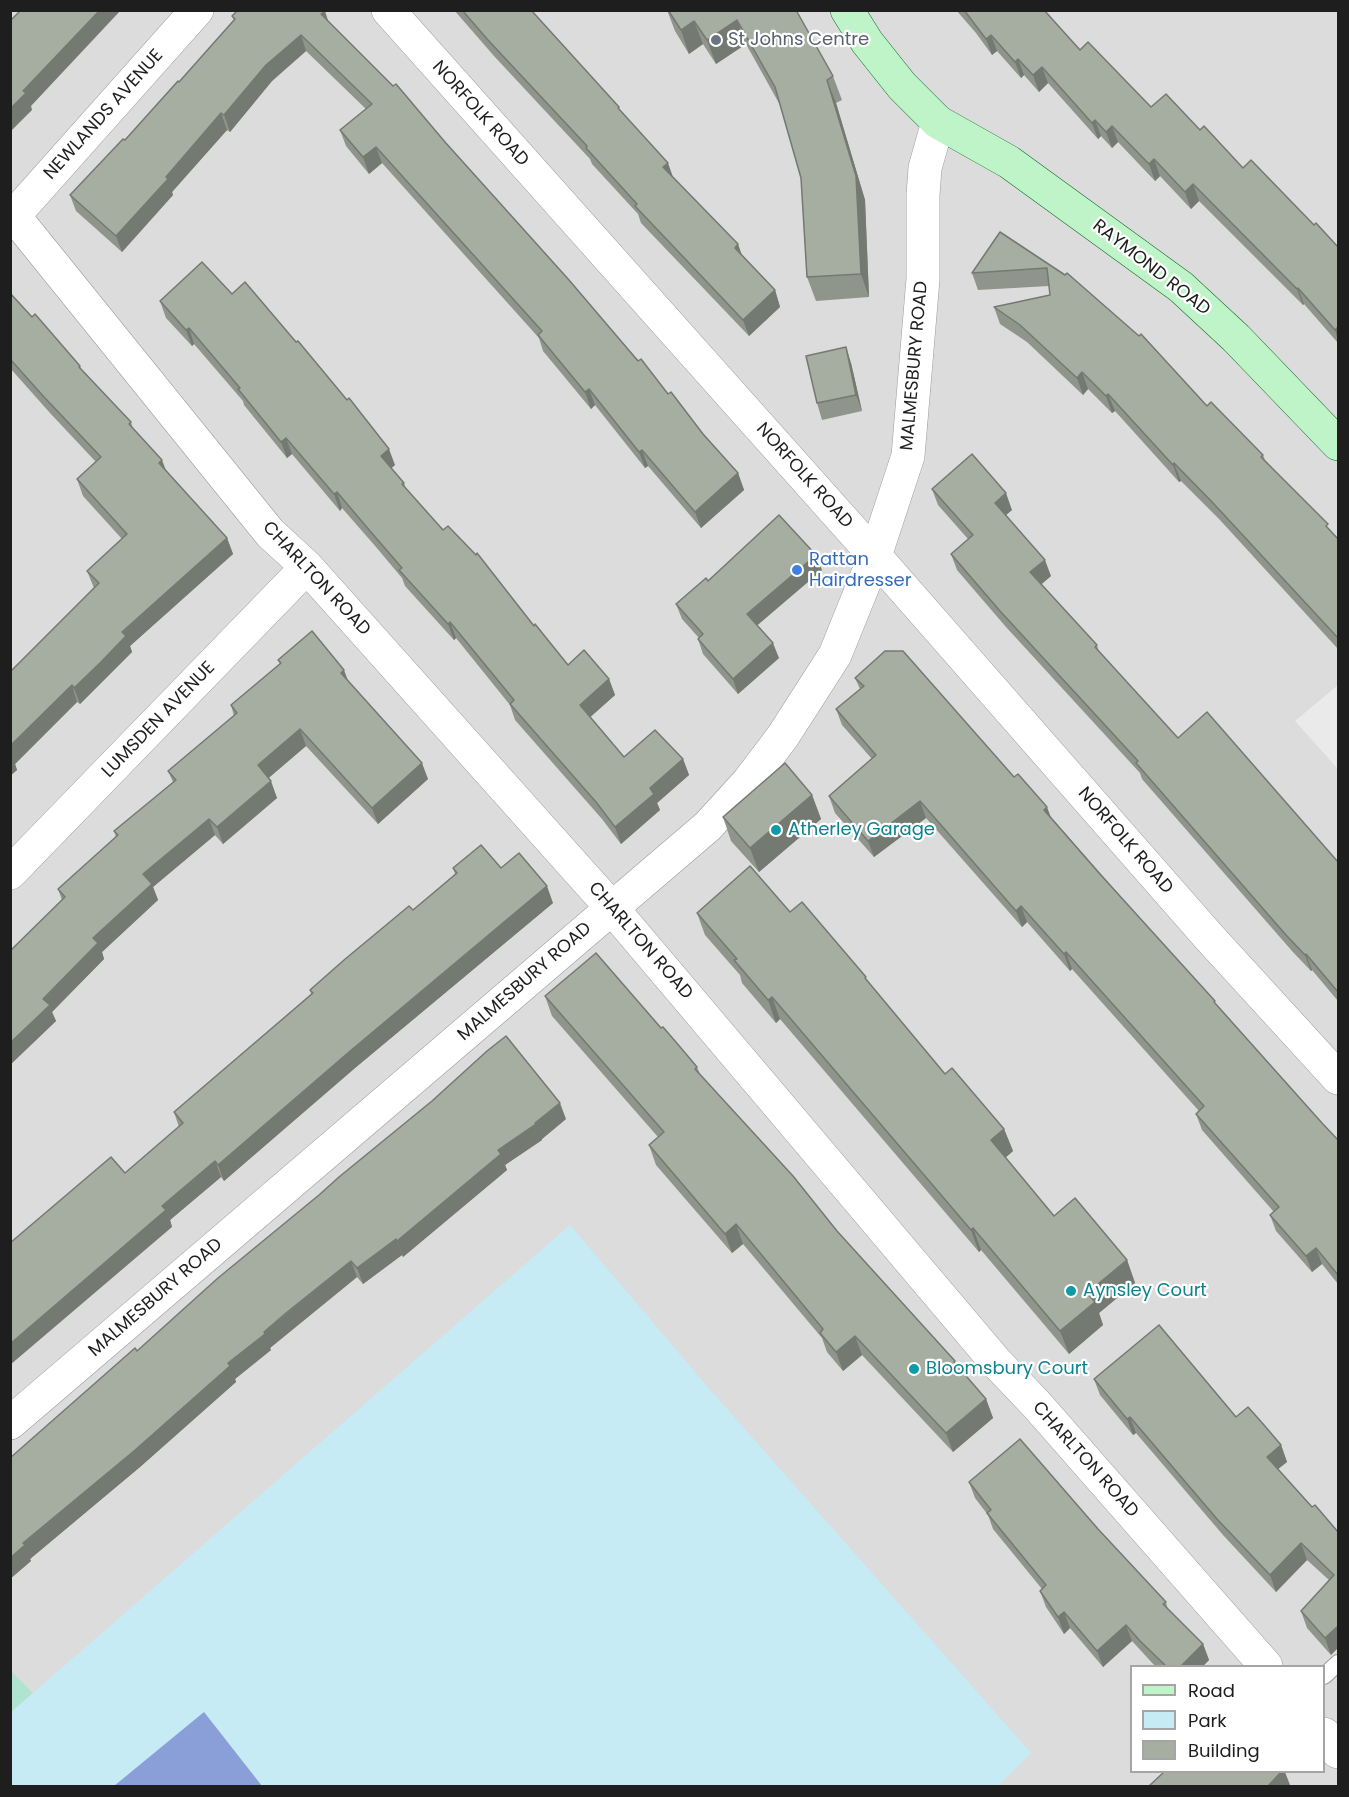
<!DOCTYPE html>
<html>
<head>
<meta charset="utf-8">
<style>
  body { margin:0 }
  #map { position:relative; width:1349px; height:1797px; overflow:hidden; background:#e7eee5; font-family:Poppins,sans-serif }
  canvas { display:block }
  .frame { position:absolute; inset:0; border:12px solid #1e1e1e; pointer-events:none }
  .legend { position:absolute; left:1130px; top:1665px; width:195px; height:108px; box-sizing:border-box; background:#fff; border:2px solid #a5a5a5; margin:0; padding:8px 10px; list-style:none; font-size:18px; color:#1e1e1e }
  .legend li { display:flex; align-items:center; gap:12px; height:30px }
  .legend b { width:30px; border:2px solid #a5a5a5 }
</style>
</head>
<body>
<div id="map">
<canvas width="1349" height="1797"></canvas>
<div class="frame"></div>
<ul class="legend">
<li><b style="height:8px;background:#bef4c8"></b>Road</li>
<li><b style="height:16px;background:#c6ebf5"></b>Park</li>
<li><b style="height:16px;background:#a6ada1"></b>Building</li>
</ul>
</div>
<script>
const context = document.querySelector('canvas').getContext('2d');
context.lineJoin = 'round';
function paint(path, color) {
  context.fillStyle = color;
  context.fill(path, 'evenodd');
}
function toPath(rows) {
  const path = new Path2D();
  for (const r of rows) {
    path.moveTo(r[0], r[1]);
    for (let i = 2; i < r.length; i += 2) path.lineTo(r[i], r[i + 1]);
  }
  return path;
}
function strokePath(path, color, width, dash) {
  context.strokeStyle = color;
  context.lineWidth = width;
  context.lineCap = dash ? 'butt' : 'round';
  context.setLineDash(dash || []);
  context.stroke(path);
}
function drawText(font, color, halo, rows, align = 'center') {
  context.font = font + ' Poppins,sans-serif';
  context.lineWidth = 4.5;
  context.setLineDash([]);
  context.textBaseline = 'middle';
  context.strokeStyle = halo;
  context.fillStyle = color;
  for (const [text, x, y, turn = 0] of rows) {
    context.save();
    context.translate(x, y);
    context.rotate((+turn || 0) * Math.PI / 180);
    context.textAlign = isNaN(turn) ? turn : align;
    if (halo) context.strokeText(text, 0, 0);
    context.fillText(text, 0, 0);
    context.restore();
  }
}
paint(toPath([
  [11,11,1338,11,1338,1786,11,1786],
  [1132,1666,1324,1666,1324,1772,1132,1772]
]), '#dcdcdc');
paint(toPath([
  [10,1670,33,1693,11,1713,10,1713]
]), '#b0e4d1');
paint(toPath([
  [570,1225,712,1392,1031,1753,998,1786,11,1786,10,1713]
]), '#c6ebf5');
paint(toPath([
  [204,1712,262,1786,114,1786]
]), '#8a9ed7');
paint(toPath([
  [1338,685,1338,769,1295,721]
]), '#eaeaea');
const lane = toPath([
  [1324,1676,1338,1663]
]);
const street = toPath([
  [388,10,875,556,1209,937,1338,1078],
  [14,216,270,533,307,567,611,907,996,1362,1037,1405,1266,1666],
  [10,220,197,10],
  [10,873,307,567],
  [10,1423,708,826,749,781,783,736,835,655,875,556,908,456,923,279,923,195,925,168,938,122],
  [1324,1734,1338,1752]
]);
const secondary = toPath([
  [847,10,867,42,902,86,938,122,1009,162,1181,287,1236,338,1338,444]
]);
strokePath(lane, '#9b9b9b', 18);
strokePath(street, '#9b9b9b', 34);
strokePath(secondary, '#0e6d25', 34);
strokePath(lane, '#fff', 16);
strokePath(street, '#fff', 33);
strokePath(secondary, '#bef4c8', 33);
paint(toPath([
  [454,10,531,10,619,107,620,110,673,177,743,257,775,290,780,307,749,336,641,223,638,214,592,164,590,159,494,56],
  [667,10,796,10,833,76,842,100,836,103,865,200,869,297,816,301,807,277,801,178,780,105,746,44,716,64,703,44,689,54,675,31],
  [956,10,1044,10,1080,50,1151,107,1200,130,1243,168,1314,225,1338,247,1338,343,1304,304,1303,305,1199,201,1191,209,1160,176,1155,181,1118,142,1112,148,1101,136,1098,139,1048,83,1039,92,1024,75,1021,78,997,51,992,55,976,33],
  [232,16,328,21,445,142,738,473,744,490,701,528,648,466,645,468,595,405,591,409,543,351,539,338,382,163,369,174,346,146,340,130,366,109,306,51,272,81,230,132,227,130,172,192,173,195,122,252,76,211,70,195,125,140,179,82,234,21],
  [1000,232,1065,275,1207,406,1263,455,1265,460,1338,539,1338,649,1220,520,1181,481,1179,482,1115,411,1112,413,1088,389,1083,395,1027,342,1000,324,994,307,1050,295,1049,286,978,290,972,273],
  [10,293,32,317,80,366,81,369,131,422,133,429,166,471,227,538,233,554,130,646,132,652,80,704,77,702,15,764,17,770,10,776,10,672,94,588,87,571,122,539,83,496,77,479,96,462,50,413,10,368],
  [232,294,395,465,391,468,404,483,406,489,443,530,534,626,568,665,609,679,615,695,590,717,624,757,683,759,689,775,657,803,660,810,621,844,602,819,515,720,510,705,456,638,454,640,405,586,402,578,376,547,342,508,340,511,292,454,287,458,244,405,243,401,194,344,192,346,166,318,160,301],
  [851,363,862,411,822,420,817,403],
  [932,489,1012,510,1006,515,1051,576,1041,584,1097,645,1099,652,1178,738,1338,862,1338,1001,1312,970,1311,971,1292,951,1142,779,1140,773,1006,627,957,570,951,554,968,539,938,505],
  [822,570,757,625,779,658,738,694,703,654,698,639,699,638,682,619,676,604,708,581],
  [278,660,348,681,428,779,378,824,306,746,268,778,277,798,223,844,215,835,153,887,158,900,102,952,104,959,52,1012,56,1021,10,1065,62,900,58,889,116,837,114,831,173,782,168,771,234,716,231,705,280,664],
  [855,678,1051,817,1216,1005,1322,1123,1338,1140,1338,1284,1322,1264,1312,1272,1276,1231,1270,1215,1274,1212,1202,1130,1196,1114,1199,1111,1072,969,1070,971,1027,922,1022,927,926,818,874,857,835,813,829,796,872,759,842,725,836,709,860,689],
  [812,795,821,819,759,872,731,841,723,817],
  [453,868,501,868,553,903,355,1068,224,1181,221,1177,170,1220,172,1227,125,1173,179,1127,174,1112,311,994,310,990,413,910,455,874],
  [790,912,868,982,945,1074,1004,1129,1013,1151,1005,1158,1054,1216,1127,1260,1135,1283,1099,1313,1103,1325,1069,1354,981,1250,979,1252,780,1019,776,1023,742,983,740,975,705,935,697,913],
  [545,996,661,1028,697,1067,700,1074,837,1231,986,1399,993,1418,953,1452,862,1355,843,1371,827,1352,822,1338,743,1244,732,1253,656,1165,649,1145,658,1137,552,1016],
  [566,1119,542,1139,542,1140,505,1165,507,1170,403,1257,402,1255,363,1284,357,1277,292,1330,270,1348,271,1350,235,1379,236,1382,140,1467,30,1559,31,1561,10,1579,137,1351],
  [1094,1379,1236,1417,1281,1445,1287,1462,1278,1469,1312,1507,1338,1532,1331,1655,1307,1628,1301,1611,1329,1580,1307,1560,1276,1592,1223,1535,1136,1433,1133,1435,1100,1395],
  [969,1482,1098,1529,1166,1602,1168,1610,1203,1644,1209,1660,1203,1666,1155,1666,1132,1641,1103,1667,1070,1628,1064,1634,1046,1607,1040,1591,1042,1589,993,1529,988,1515,975,1498]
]), '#8f958a');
paint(toPath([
  [100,10,121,10,31,106,32,110,10,132,10,109,23,91],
  [325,11,330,27,321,14],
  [737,20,746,44,716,64,707,40],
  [694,21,703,44,689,54,681,30],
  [301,35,306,51,272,81,230,132,224,115,266,65],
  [991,35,997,51,992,55,986,39],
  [1018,59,1024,75,1021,78,1015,62],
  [1042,67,1048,83,1039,92,1033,75],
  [827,80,836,103,865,200,869,297,861,274],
  [221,113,227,130,172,192,173,195,122,252,116,236,166,177],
  [1095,120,1101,136,1098,139,1092,123],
  [1112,126,1118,142,1112,148,1106,132],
  [376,147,382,163,369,174,363,157],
  [1154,159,1160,176,1155,181,1149,164],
  [668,163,674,180,663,167],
  [1193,184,1199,201,1191,209,1185,192],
  [738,244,744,261,735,248],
  [1298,288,1304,304,1303,305,1297,289],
  [775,290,780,307,749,336,743,320],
  [189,328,194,344,192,346,186,330],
  [1337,328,1338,333,1338,340,1335,330],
  [846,347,851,363,862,411,856,395],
  [1082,372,1088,389,1083,395,1077,378],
  [589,389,595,405,591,409,585,392],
  [1108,394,1115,411,1112,413,1106,396],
  [286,438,292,454,287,458,281,442],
  [389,449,395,465,387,472,381,456],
  [642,450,648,466,645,468,639,452],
  [162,460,168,476,159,463],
  [1174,463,1181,481,1179,482,1173,465],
  [738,473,744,490,701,528,695,512],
  [337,492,342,508,340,511,334,494],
  [1006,493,1012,510,1001,519,995,503],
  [227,538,233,554,130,646,132,652,80,704,74,688,122,632],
  [816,555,822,570,753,629,747,614],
  [1045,560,1051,576,1036,589,1030,572],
  [450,622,456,638,454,640,448,624],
  [773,643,779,658,738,694,733,679],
  [344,670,350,686,341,673],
  [609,679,615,695,586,721,580,705],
  [72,685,77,702,15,764,17,770,10,776,10,746],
  [300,729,306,746,264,782,258,765],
  [683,759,689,775,657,803,660,810,621,844,615,827,650,788],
  [422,763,428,779,378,824,372,808],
  [271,781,277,798,223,844,217,827],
  [812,795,821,819,759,872,750,848],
  [920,801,926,818,874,857,868,841],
  [1047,807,1053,823,1044,810],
  [209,819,215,835,153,887,158,900,102,952,104,959,52,1012,56,1021,10,1065,10,1043,43,999,143,874],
  [547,886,553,903,355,1068,224,1181,218,1165,349,1052],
  [1021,906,1027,922,1022,927,1016,911],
  [1066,952,1072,969,1070,971,1064,954],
  [1306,954,1312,970,1311,971,1305,955],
  [772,997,780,1019,776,1023,768,1000],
  [560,1103,566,1119,542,1139,542,1140,505,1165,507,1170,403,1257,397,1241,498,1150,535,1123],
  [1004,1129,1013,1151,999,1163,991,1140],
  [215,1161,221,1177,170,1220,172,1227,10,1365,10,1344,162,1206],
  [736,1224,743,1244,732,1253,725,1234],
  [973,1228,981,1250,979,1252,971,1230],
  [396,1239,402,1255,363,1284,357,1268],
  [1316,1248,1322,1264,1312,1272,1306,1256],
  [1127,1260,1135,1283,1099,1313,1103,1325,1069,1354,1060,1331,1087,1293],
  [351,1261,357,1277,270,1348,271,1350,235,1379,236,1382,140,1467,30,1559,31,1561,10,1579,10,1558,23,1543,264,1332],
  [855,1336,862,1355,843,1371,836,1352],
  [986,1399,993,1418,953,1452,946,1433],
  [1130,1417,1136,1433,1133,1435,1127,1419],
  [1281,1445,1287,1462,1273,1473,1267,1457],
  [1301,1543,1307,1560,1276,1592,1270,1575],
  [1064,1612,1070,1628,1064,1634,1058,1617],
  [1126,1625,1132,1641,1103,1667,1097,1651],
  [1338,1626,1338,1648,1331,1655,1325,1638],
  [1203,1644,1209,1660,1203,1666,1181,1666],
  [1281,1772,1285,1772,1290,1785,1288,1786,1268,1786]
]), '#747971');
const building = toPath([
  [21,10,100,10,23,91,26,93,10,109,10,21,21,10],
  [238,10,324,10,325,11,321,14,393,86,396,84,445,142,569,280,638,361,641,359,668,394,671,392,703,434,738,473,695,512,642,450,639,452,589,389,585,392,538,335,542,331,376,147,363,157,340,130,372,104,301,35,266,65,224,115,221,113,166,177,168,179,116,236,70,195,123,139,125,140,178,81,179,82,235,19,232,16,238,10],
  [462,10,531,10,619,107,618,108,668,163,663,167,738,244,735,248,775,290,743,320,635,206,637,204,586,148,587,146,488,40,462,10],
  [668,10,796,10,833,76,827,80,856,176,861,274,807,277,801,178,775,87,737,20,707,40,694,21,681,30,668,10],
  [964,10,1044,10,1080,50,1088,42,1151,107,1166,94,1200,130,1204,126,1243,168,1251,160,1314,225,1316,223,1338,247,1338,330,1337,328,1335,330,1298,288,1297,289,1193,184,1185,192,1154,159,1149,164,1112,126,1106,132,1095,120,1092,123,1042,67,1033,75,1018,59,1015,62,991,35,986,39,964,10],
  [1000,232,1065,275,1067,273,1139,336,1141,334,1207,406,1211,402,1263,455,1261,457,1328,524,1326,526,1338,539,1338,638,1213,503,1174,463,1173,465,1108,394,1106,396,1082,372,1077,378,1020,325,994,307,1050,295,1047,268,972,273,1000,232],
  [202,262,232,294,245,282,296,342,298,341,347,400,349,398,389,449,381,456,404,483,402,484,443,530,448,526,476,555,477,553,534,626,535,624,568,665,584,650,609,679,580,705,624,757,655,730,683,759,650,788,654,794,615,827,596,802,510,704,514,700,450,622,448,624,399,570,402,568,370,531,337,492,334,494,286,438,281,442,238,389,240,388,189,328,186,330,160,301,202,262],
  [10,293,32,317,35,314,80,366,79,367,131,422,129,424,162,460,159,463,227,538,122,632,126,636,101,662,74,688,72,685,10,746,10,672,99,583,87,571,127,534,77,479,101,457,44,397,10,359,10,293],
  [846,347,856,395,817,403,806,356,846,347],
  [972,454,1006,493,995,503,1045,560,1030,572,1097,645,1095,647,1178,738,1207,712,1338,862,1338,992,1306,954,1305,955,1286,935,1136,763,1138,761,1000,611,951,554,973,535,932,489,972,454],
  [779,515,816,555,747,614,773,643,733,679,698,639,703,634,676,604,706,578,708,581,779,515],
  [312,631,344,670,341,673,422,763,372,808,300,729,258,765,271,781,217,827,209,819,143,874,152,884,93,938,98,943,43,999,50,1005,10,1043,10,951,65,897,58,889,118,835,114,831,176,780,168,771,237,713,231,705,281,663,278,660,312,631],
  [885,651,903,651,1014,777,1018,774,1047,807,1044,810,1099,873,1215,1001,1214,1002,1322,1123,1338,1140,1338,1275,1316,1248,1306,1256,1270,1215,1279,1207,1196,1114,1204,1106,1066,952,1064,954,1021,906,1016,911,920,801,868,841,829,796,876,755,836,709,864,686,855,678,885,651],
  [785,763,812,795,750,848,723,817,785,763],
  [481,845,501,868,519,853,547,886,349,1052,218,1165,215,1161,162,1206,166,1210,10,1344,10,1243,111,1157,125,1173,183,1123,174,1112,313,993,310,990,344,960,409,906,413,910,457,873,453,868,481,845],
  [750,866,790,912,802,902,866,977,865,978,945,1074,952,1068,1004,1129,991,1140,1054,1216,1075,1198,1127,1260,1087,1293,1095,1302,1060,1331,973,1228,971,1230,772,997,768,1000,734,960,737,959,697,913,750,866],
  [596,953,661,1028,663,1027,681,1048,697,1067,695,1069,793,1176,837,1231,955,1361,954,1362,986,1399,946,1433,855,1336,836,1352,820,1333,823,1329,736,1224,725,1234,649,1145,664,1132,545,996,596,953],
  [506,1036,560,1103,535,1123,536,1124,498,1150,501,1154,397,1241,396,1239,357,1268,351,1261,286,1313,264,1332,265,1334,228,1363,230,1366,134,1451,23,1543,25,1545,10,1558,10,1458,135,1348,137,1351,218,1278,319,1195,339,1177,432,1101,487,1051,506,1036],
  [1159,1325,1236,1417,1248,1407,1264,1425,1281,1445,1267,1457,1312,1507,1315,1505,1338,1532,1338,1626,1325,1638,1301,1611,1334,1575,1301,1543,1270,1575,1217,1519,1130,1417,1127,1419,1094,1379,1159,1325],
  [1020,1439,1098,1529,1166,1602,1163,1604,1203,1644,1181,1666,1166,1666,1140,1641,1126,1625,1097,1651,1064,1612,1058,1617,1040,1591,1046,1585,987,1513,991,1510,969,1482,1020,1439],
  [1164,1772,1281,1772,1268,1786,1149,1786,1164,1772]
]);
paint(building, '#a6ada1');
strokePath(building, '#747971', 1.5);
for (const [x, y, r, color] of [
  [716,40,6,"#6b7280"],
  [797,570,6,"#3f7fe0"],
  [776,830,6,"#0f9aa8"],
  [1071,1291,6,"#0f9aa8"],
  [914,1369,6,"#0f9aa8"]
]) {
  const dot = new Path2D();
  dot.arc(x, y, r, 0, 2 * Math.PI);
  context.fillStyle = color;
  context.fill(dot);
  strokePath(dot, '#fff', 2);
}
drawText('18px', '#5b616d', '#fff', [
  ["St Johns Centre",728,40]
], 'left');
drawText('18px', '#1e1e1e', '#fff', [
  ["NORFOLK ROAD",480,114,48],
  ["NEWLANDS AVENUE",104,115,-48],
  ["RAYMOND ROAD",1151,268,38],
  ["MALMESBURY ROAD",915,366,-85],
  ["NORFOLK ROAD",804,476,48],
  ["CHARLTON ROAD",316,579,47],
  ["LUMSDEN AVENUE",159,720,-46],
  ["NORFOLK ROAD",1125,841,49],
  ["CHARLTON ROAD",640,941,49],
  ["MALMESBURY ROAD",525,982,-41],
  ["MALMESBURY ROAD",156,1298,-41],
  ["CHARLTON ROAD",1085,1460,48]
]);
drawText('18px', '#366cbe', '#fff', [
  ["Rattan",809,560],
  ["Hairdresser",809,581]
], 'left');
drawText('18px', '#0d838f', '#fff', [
  ["Atherley Garage",788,830],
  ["Aynsley Court",1083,1291],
  ["Bloomsbury Court",926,1369]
], 'left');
</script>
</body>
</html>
